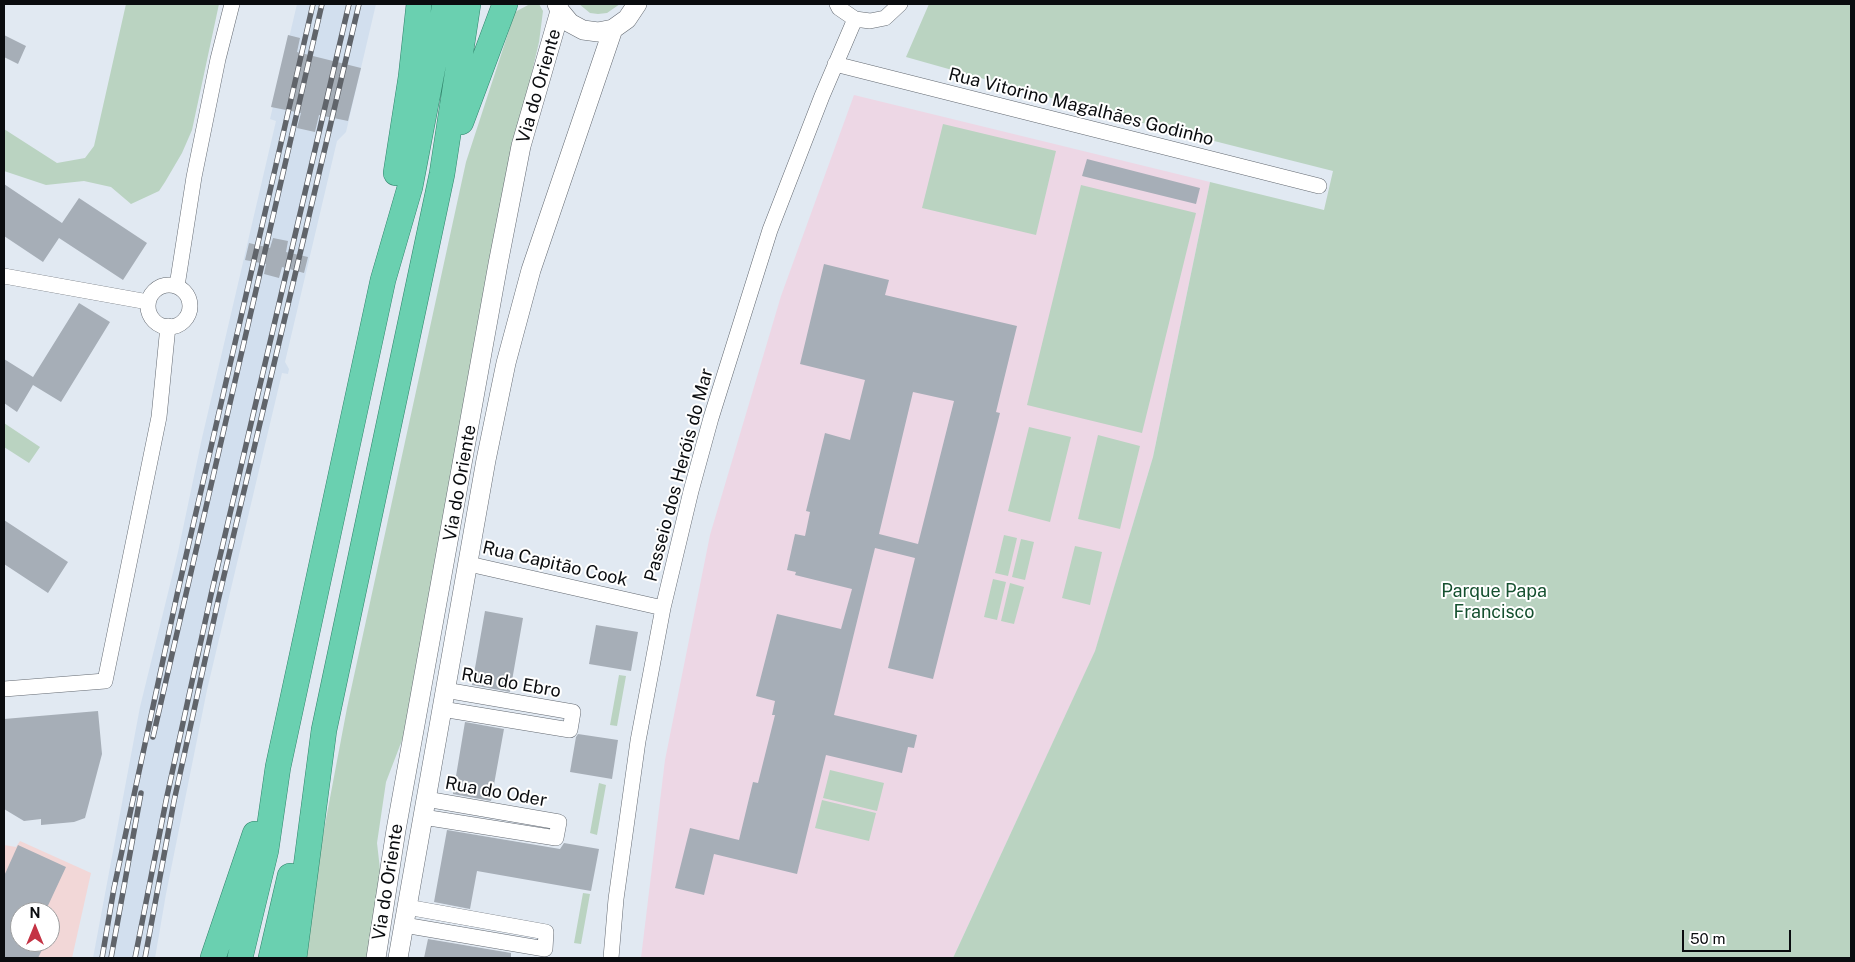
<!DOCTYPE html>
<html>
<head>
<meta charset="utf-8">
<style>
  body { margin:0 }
  #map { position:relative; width:1855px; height:962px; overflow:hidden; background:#e1e9f2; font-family:"Public Sans",sans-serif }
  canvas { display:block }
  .frame { position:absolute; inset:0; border:5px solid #0a0c0f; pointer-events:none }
  .north { position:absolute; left:10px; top:902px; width:50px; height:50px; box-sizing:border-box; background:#fff; border:1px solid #9d9e9f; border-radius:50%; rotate:0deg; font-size:14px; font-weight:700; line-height:20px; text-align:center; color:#0a0c0f }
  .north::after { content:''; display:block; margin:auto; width:18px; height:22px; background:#c43344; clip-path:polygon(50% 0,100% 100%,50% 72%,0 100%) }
  .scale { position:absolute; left:1682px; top:930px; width:109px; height:22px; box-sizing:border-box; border:2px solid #0a0c0f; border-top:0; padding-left:6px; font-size:15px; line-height:18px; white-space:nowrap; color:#0a0c0f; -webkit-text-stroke:4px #fff; paint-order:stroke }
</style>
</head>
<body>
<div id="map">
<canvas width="1855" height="962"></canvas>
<div class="frame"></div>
<div class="north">N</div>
<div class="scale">50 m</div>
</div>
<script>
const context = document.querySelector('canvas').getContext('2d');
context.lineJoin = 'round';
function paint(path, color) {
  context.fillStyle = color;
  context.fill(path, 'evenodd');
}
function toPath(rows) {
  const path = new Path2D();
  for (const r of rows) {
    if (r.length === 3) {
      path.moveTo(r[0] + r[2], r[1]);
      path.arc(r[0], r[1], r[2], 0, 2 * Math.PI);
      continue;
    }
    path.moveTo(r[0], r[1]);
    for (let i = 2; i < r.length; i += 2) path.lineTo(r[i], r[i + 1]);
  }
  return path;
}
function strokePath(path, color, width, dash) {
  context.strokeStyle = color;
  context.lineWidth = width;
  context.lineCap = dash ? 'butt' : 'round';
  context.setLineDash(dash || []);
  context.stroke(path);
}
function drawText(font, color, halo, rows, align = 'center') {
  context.font = font + ' "Public Sans",sans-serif';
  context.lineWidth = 4;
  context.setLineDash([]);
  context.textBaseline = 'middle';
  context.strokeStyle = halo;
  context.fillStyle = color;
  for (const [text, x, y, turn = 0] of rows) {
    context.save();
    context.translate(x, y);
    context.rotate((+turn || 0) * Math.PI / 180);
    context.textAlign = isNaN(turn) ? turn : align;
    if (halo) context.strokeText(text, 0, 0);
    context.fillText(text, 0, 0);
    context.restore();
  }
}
paint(toPath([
  [297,4,376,4,346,132,337,141,285,362,289,369,288,374,282,373,207,690,166,894,155,958,93,958,140,707,178,552,202,438,276,121,270,119]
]), '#d2dfee');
paint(toPath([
  [20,841,91,873,72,958,4,958,4,845,16,847],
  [20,912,50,912,50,942,20,942]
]), '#f2d7d7');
paint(toPath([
  [854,95,1210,182,1153,457,1095,652,953,958,641,958,665,760,710,535,781,296]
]), '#edd7e5');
paint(toPath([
  [126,4,219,4,192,130,182,153,165,182,159,191,131,204,111,187,84,181,46,185,4,171,4,129,57,163,85,158,94,146],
  [530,4,539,4,543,11,539,42,515,145,404,735,386,782,377,843,381,878,367,958,306,958,316,872,347,708,466,162,515,12],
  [579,4,620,4,607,13,598,14,590,13],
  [929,4,1851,4,1851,958,953,958,1095,651,1153,457,1210,182,1324,210,1333,171,1119,117,906,57],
  [943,124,1056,151,1036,235,922,208],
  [1081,185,1196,213,1142,433,1027,405],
  [4,423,40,447,29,463,4,447],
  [1029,427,1071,437,1050,522,1008,511],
  [1098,435,1140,446,1120,529,1078,519],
  [1004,535,1017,538,1008,576,995,573],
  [1021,539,1034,542,1025,580,1012,577],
  [1075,546,1102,552,1090,605,1062,598],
  [993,579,1006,582,997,620,984,617],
  [1010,583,1024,587,1014,624,1001,621],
  [619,675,626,676,617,726,610,725],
  [830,770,884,783,877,811,823,798],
  [599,783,606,785,597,835,590,833],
  [822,800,876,813,869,841,815,828],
  [583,893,590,894,581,944,574,943]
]), '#bad3c1');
paint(toPath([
  [4,35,26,46,18,64,4,57],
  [288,35,300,38,297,52,361,68,348,121,319,115,315,132,297,128,301,113,271,107],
  [1087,159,1200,188,1196,204,1082,176],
  [4,184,62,223,79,198,147,243,123,280,59,238,43,262,4,236],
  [273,238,288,241,286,252,308,257,304,273,282,267,279,278,264,274,266,264,245,260,249,243,270,248],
  [824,264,889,280,885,295,1017,326,996,412,1000,413,933,679,888,668,915,558,875,548,834,715,917,735,914,748,908,747,902,773,826,755,797,874,714,854,704,895,675,888,690,828,739,840,753,782,758,783,775,715,772,715,775,701,756,696,777,614,841,629,852,589,795,575,796,572,787,570,795,534,805,536,810,512,806,511,825,433,850,440,865,380,800,364],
  [913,392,954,401,918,544,879,534],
  [79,303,110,322,61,402,33,385,17,412,4,403,4,359,33,377],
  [4,520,68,562,48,593,4,564],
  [485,611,523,618,510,692,472,685],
  [596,625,638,632,631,671,589,664],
  [98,711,102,754,85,818,74,822,41,825,41,819,24,821,4,809,4,719],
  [465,722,504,729,491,801,453,794],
  [578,734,618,740,612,779,570,772,576,737],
  [447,830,560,849,564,843,599,849,591,891,477,871,470,909,434,902],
  [18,845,66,867,45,912,20,912,20,942,46,942,38,958,4,958,4,876],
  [428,939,511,953,511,958,424,958]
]), '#a6aeb7');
const minor = toPath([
  [837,4,839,8,855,19,870,21,885,18,900,4],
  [835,64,1319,186],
  [4,276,148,302],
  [169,306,21],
  [177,286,194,177,218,59,232,4],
  [469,564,663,608],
  [4,689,105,681,159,417,168,326],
  [442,709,570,730,573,712,445,690],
  [423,817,556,838,559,822,426,799],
  [404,925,545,949,546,932,407,907],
  [611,958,616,899,638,741,663,608,691,491,711,418,770,230,822,96,855,19]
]);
const tertiary = toPath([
  [557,4,560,11,570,23,583,30,598,32,613,29,627,19,637,4],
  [376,958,396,830,498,264,521,146,560,11],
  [398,958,486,460,506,363,531,270,613,29]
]);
const trunk = toPath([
  [461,122,505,4],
  [396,173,411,77,419,4],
  [213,958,255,834],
  [240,958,266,850,278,767,383,280,410,187,445,4],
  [271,958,290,876],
  [294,958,324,730,442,174,468,4]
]);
strokePath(minor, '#636971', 16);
strokePath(tertiary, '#636971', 20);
strokePath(trunk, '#30846b', 26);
strokePath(minor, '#fff', 15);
strokePath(tertiary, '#fff', 19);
strokePath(trunk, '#6ad0b0', 25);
const rail = toPath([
  [153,737,322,4],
  [102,958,114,888,177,595,313,4],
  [111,958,141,793],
  [135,958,167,796,211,595,349,4],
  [145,958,174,801,218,601,359,4]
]);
strokePath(rail, '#60646a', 5.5);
strokePath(rail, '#fff', 4, [11]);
drawText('18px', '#0a0c0f', '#fff', [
  ["Via do Oriente",539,86,-74],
  ["Rua Vitorino Magalhães Godinho",1081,107,14],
  ["Passeio dos Heróis do Mar",679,475,-75],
  ["Via do Oriente",460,483,-80],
  ["Rua Capitão Cook",555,564,13],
  ["Rua do Ebro",511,683,10],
  ["Rua do Oder",496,792,10],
  ["Via do Oriente",388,882,-81]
]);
drawText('18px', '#15502f', '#fff', [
  ["Parque Papa",1494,591],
  ["Francisco",1494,612]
]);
</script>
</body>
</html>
